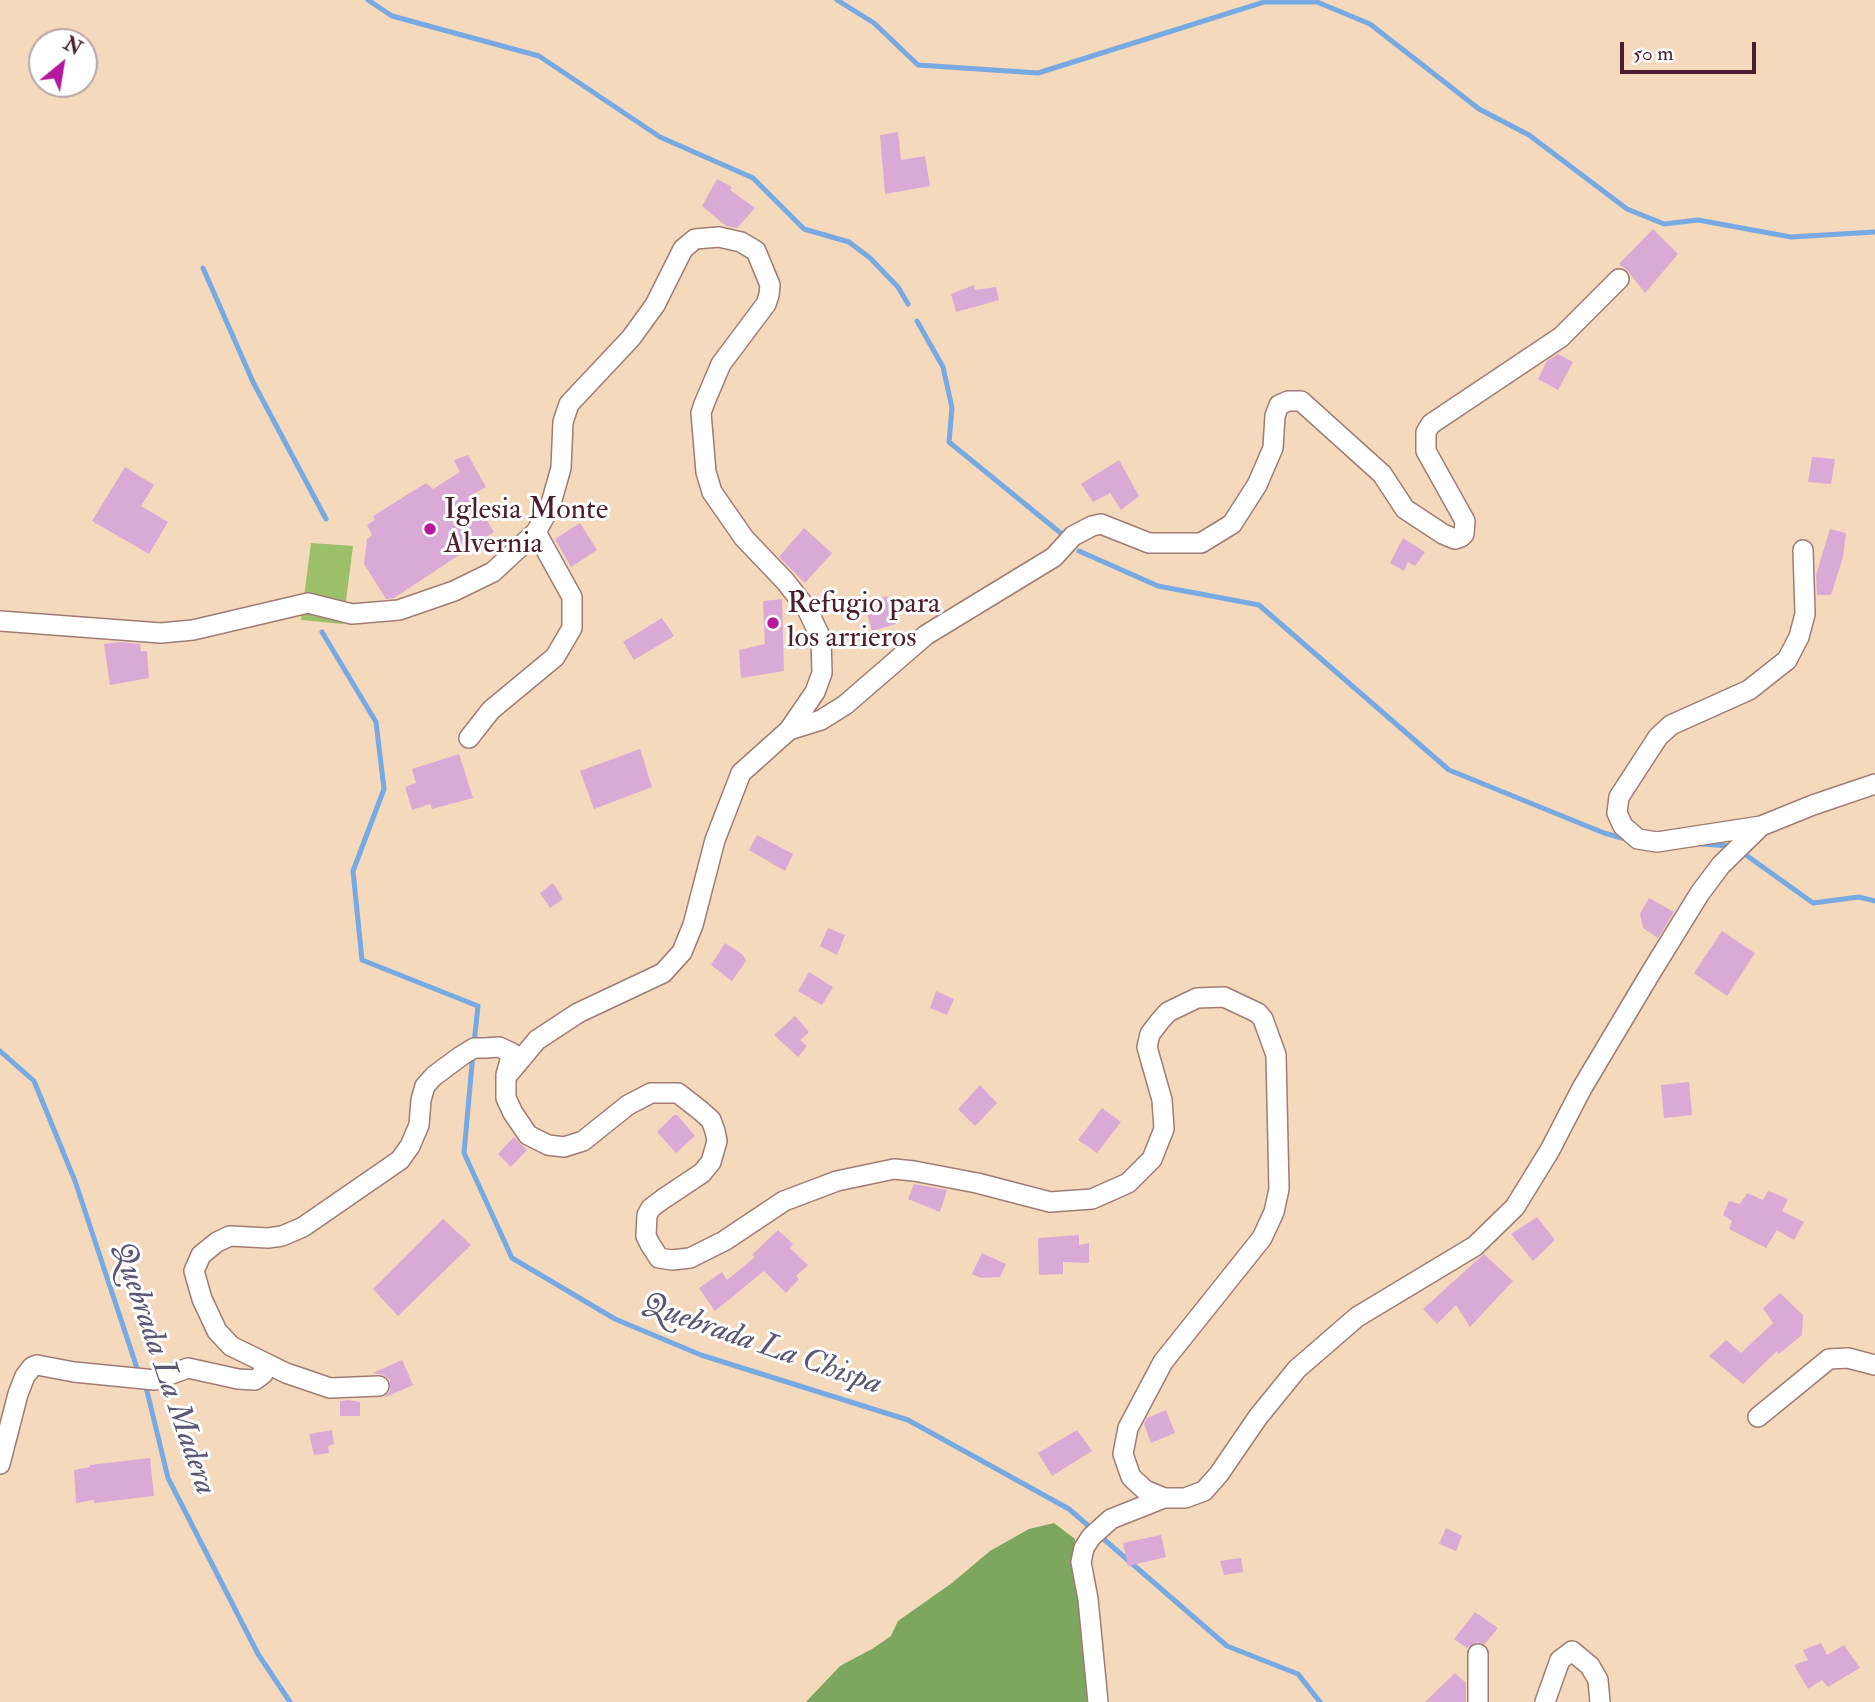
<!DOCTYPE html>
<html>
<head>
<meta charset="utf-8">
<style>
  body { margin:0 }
  #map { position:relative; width:1875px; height:1702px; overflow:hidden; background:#f4d9bc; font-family:"IM FELL Double Pica",serif }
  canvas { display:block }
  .north { position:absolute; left:28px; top:28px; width:70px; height:70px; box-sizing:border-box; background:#fff; border:2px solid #b7a5aa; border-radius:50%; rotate:30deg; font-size:19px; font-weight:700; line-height:28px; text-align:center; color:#4a1f2b }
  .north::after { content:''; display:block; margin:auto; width:24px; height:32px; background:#b5179e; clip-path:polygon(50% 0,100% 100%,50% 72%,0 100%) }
  .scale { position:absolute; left:1620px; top:42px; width:136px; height:32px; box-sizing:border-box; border:4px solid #4a1f2b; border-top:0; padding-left:9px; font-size:21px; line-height:24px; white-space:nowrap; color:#4a1f2b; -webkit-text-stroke:5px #fff; paint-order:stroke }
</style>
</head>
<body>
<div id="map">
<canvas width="1875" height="1702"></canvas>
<div class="north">N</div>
<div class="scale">50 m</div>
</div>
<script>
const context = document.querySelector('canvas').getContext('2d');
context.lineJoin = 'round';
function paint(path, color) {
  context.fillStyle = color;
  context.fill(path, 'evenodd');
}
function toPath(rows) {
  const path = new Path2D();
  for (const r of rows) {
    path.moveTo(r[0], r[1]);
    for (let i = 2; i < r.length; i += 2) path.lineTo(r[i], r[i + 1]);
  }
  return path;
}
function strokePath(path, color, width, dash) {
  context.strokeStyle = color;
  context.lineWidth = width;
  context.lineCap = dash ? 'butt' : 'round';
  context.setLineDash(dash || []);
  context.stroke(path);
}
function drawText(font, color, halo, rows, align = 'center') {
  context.font = font + ' "IM FELL Double Pica",serif';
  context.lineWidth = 6;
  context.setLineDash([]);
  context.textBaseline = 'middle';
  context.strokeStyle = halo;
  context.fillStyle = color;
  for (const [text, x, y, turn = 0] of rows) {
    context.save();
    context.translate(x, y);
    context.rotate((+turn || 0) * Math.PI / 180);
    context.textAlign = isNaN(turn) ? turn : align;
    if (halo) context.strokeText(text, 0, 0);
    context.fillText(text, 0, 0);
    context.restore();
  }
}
paint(toPath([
  [311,543,353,546,343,624,301,620]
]), '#9cc06a');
paint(toPath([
  [1054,1523,1075,1539,1073,1559,1079,1589,1088,1702,806,1702,840,1666,872,1649,891,1636,898,1621,952,1583,990,1551,1029,1529]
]), '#7da65e');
strokePath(toPath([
  [368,0,392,16,539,56,660,137,753,178,804,229,849,242,870,258,898,287,908,304],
  [837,0,874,23,918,65,1038,73,1264,2,1317,2,1370,24,1479,109,1529,135,1627,209,1664,224,1698,220,1791,237,1875,232],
  [203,268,253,382,326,519],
  [917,321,943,367,952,408,949,442,1063,535],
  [1079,551,1158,586,1259,605,1449,770,1604,833,1629,840],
  [322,632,376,722,384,789,353,871,362,960,478,1006,474,1043],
  [1701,844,1729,846],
  [1746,855,1813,903,1859,897,1875,901],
  [0,1051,34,1081,75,1181,139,1374],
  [473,1053,464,1153,512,1258,615,1319,701,1355,908,1420,1069,1509,1227,1646,1298,1674,1320,1702],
  [143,1383,147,1391,168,1478,258,1654,290,1702]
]), '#77a9e3', 5);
paint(toPath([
  [898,132,901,160,925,156,930,186,885,194,880,135],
  [717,179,732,187,730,190,755,208,737,228,726,226,702,206],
  [1653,229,1678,254,1645,293,1628,271,1619,264],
  [974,285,975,290,996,287,999,300,956,312,951,294],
  [1558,354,1573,362,1558,390,1538,379,1547,361],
  [468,455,486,487,471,495,494,532,394,598,386,599,364,564,367,539,372,535,367,525,375,520,373,516,426,483,433,489,460,472,454,460],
  [1812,457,1835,459,1831,484,1808,482],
  [1119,460,1139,496,1121,510,1110,493,1093,502,1081,484],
  [125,467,154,485,141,506,168,522,149,554,92,521],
  [580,523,597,550,571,567,555,539],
  [804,528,832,553,805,583,779,557],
  [1830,529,1846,533,1843,557,1831,595,1817,595,1816,575],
  [1403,538,1425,552,1415,566,1408,562,1404,571,1390,563],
  [887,596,896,624,872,631,864,603],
  [782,599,784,671,741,678,739,650,765,644,763,601],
  [662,618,674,636,634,660,623,642],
  [120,642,140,644,141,651,147,651,149,678,110,685,104,644],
  [640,749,652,787,594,809,580,771],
  [459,754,473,798,432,809,430,804,412,810,405,787,416,783,412,769],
  [757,835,793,854,785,871,749,850],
  [553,883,563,899,550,908,540,893],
  [1649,898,1674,912,1658,938,1643,928,1640,914],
  [828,928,845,935,837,955,820,946],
  [1722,931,1755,953,1727,996,1694,973],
  [725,943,743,955,746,961,732,981,711,965],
  [809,972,833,987,822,1005,798,991],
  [936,991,954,999,947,1015,930,1008],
  [795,1016,809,1032,800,1040,807,1046,798,1057,774,1035],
  [1689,1082,1692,1115,1664,1118,1661,1085],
  [980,1085,997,1103,975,1126,958,1109],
  [1102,1108,1121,1122,1097,1153,1078,1140],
  [674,1115,677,1115,695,1136,676,1153,657,1132],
  [514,1137,527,1150,511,1167,498,1154],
  [914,1184,947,1190,940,1212,908,1199],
  [1768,1191,1788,1199,1782,1211,1804,1222,1794,1240,1777,1230,1766,1248,1729,1229,1732,1221,1723,1215,1729,1201,1740,1204,1747,1193,1763,1200],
  [1537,1217,1555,1240,1533,1261,1511,1234],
  [443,1219,471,1245,398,1316,373,1289],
  [778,1230,793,1244,790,1248,808,1265,796,1276,799,1279,786,1293,764,1271,715,1311,699,1288,722,1272,727,1280,755,1257,752,1255],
  [1079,1235,1079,1245,1089,1243,1089,1263,1063,1262,1063,1274,1039,1275,1038,1238],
  [982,1253,1006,1264,1000,1277,981,1278,972,1274],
  [1484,1254,1513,1281,1470,1327,1456,1305,1437,1324,1423,1309],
  [1780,1293,1803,1315,1802,1335,1779,1354,1777,1351,1743,1384,1709,1356,1726,1340,1741,1353,1773,1323,1763,1308],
  [402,1360,413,1385,384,1398,390,1391,390,1380,384,1375,373,1373],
  [348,1400,360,1402,360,1416,340,1416,340,1401],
  [1166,1410,1175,1433,1151,1443,1144,1424,1147,1418],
  [332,1430,334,1444,328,1446,329,1453,314,1455,309,1434],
  [1077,1430,1092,1451,1052,1476,1038,1453],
  [150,1458,154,1496,94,1503,94,1500,76,1503,74,1470,90,1467,90,1465],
  [1446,1528,1462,1536,1456,1551,1439,1544],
  [1161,1535,1166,1557,1128,1566,1123,1543],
  [1241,1558,1243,1572,1224,1575,1220,1561],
  [1475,1612,1498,1628,1485,1644,1477,1642,1467,1648,1454,1639],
  [1821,1643,1827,1655,1844,1645,1860,1668,1828,1687,1822,1680,1808,1689,1794,1665,1808,1660,1803,1650],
  [1455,1673,1466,1683,1466,1702,1425,1702]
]), '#daaad6');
const minor = toPath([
  [0,621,161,633,193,630,308,603,352,614,399,610,454,591,493,572,536,532,550,507,561,468,563,422,569,404,631,338,655,305,683,249,695,239,719,237,741,242,756,251,770,285,769,295,766,304,721,364,704,404,701,413,706,472,712,492,744,538,785,581,807,609,821,638,822,673,815,692,789,730,741,773,715,840,693,925,682,952,663,973,578,1013,537,1040,506,1077,506,1098,513,1113,528,1135,548,1145,564,1147,583,1141,628,1105,651,1093,678,1093,701,1111,711,1120,715,1131,717,1141,711,1162,702,1173,663,1199,651,1208,647,1215,646,1236,650,1244,659,1258,672,1260,690,1258,724,1241,784,1201,837,1181,894,1169,914,1171,977,1183,1050,1202,1092,1199,1128,1183,1152,1159,1164,1129,1162,1100,1147,1047,1150,1034,1160,1021,1168,1012,1197,998,1224,997,1258,1013,1263,1019,1276,1055,1279,1189,1274,1212,1262,1238,1163,1362,1128,1428,1123,1454,1131,1477,1145,1490,1164,1498,1185,1498,1204,1491,1219,1474,1258,1417,1297,1369,1357,1317,1475,1246,1515,1207,1550,1150,1582,1088,1650,974,1700,893,1721,865,1761,826,1813,805,1875,784],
  [789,730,821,720,845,705,926,635,1054,557,1073,536,1092,526,1101,524,1149,543,1201,543,1232,524,1257,485,1273,448,1275,416,1279,405,1288,401,1301,401,1382,474,1405,509,1443,534,1455,539,1461,537,1464,534,1465,521,1426,451,1426,432,1431,424,1561,337,1619,279],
  [469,738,491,710,555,657,572,628,572,597,536,532],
  [1761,826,1657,842,1638,839,1623,826,1617,813,1619,797,1658,737,1671,725,1749,690,1787,660,1799,637,1805,614,1803,550],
  [379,1386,330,1388,286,1373,231,1346,217,1331,202,1299,194,1271,201,1255,217,1242,230,1236,268,1238,282,1236,303,1227,400,1160,410,1146,419,1125,421,1100,425,1086,434,1076,461,1056,474,1048,485,1048,499,1047,512,1053,506,1075],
  [1758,1417,1829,1359,1848,1358,1875,1365],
  [0,1464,18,1394,25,1376,32,1367,37,1365,74,1372,155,1380,188,1368,238,1379,255,1380,263,1374,264,1363],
  [1098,1702,1088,1599,1081,1562,1084,1548,1091,1537,1111,1519,1164,1498],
  [1478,1702,1478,1654],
  [1545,1702,1560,1660,1572,1651,1590,1666,1598,1680,1600,1702]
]);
strokePath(minor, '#9f7c74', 22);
strokePath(minor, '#fff', 19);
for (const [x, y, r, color] of [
  [430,529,7,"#b5179e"],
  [773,623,7,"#b5179e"]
]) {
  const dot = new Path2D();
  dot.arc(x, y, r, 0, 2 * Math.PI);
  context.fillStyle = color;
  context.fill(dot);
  strokePath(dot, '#fff', 2.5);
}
drawText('30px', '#4a1f2b', '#fff', [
  ["Iglesia Monte",444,512],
  ["Alvernia",444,546],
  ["Refugio para",787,606],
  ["los arrieros",787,640]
], 'left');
drawText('italic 32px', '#5c5675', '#fff', [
  ["Quebrada La Chispa",761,1346,19],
  ["Quebrada La Madera",162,1369,71]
]);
</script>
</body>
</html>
